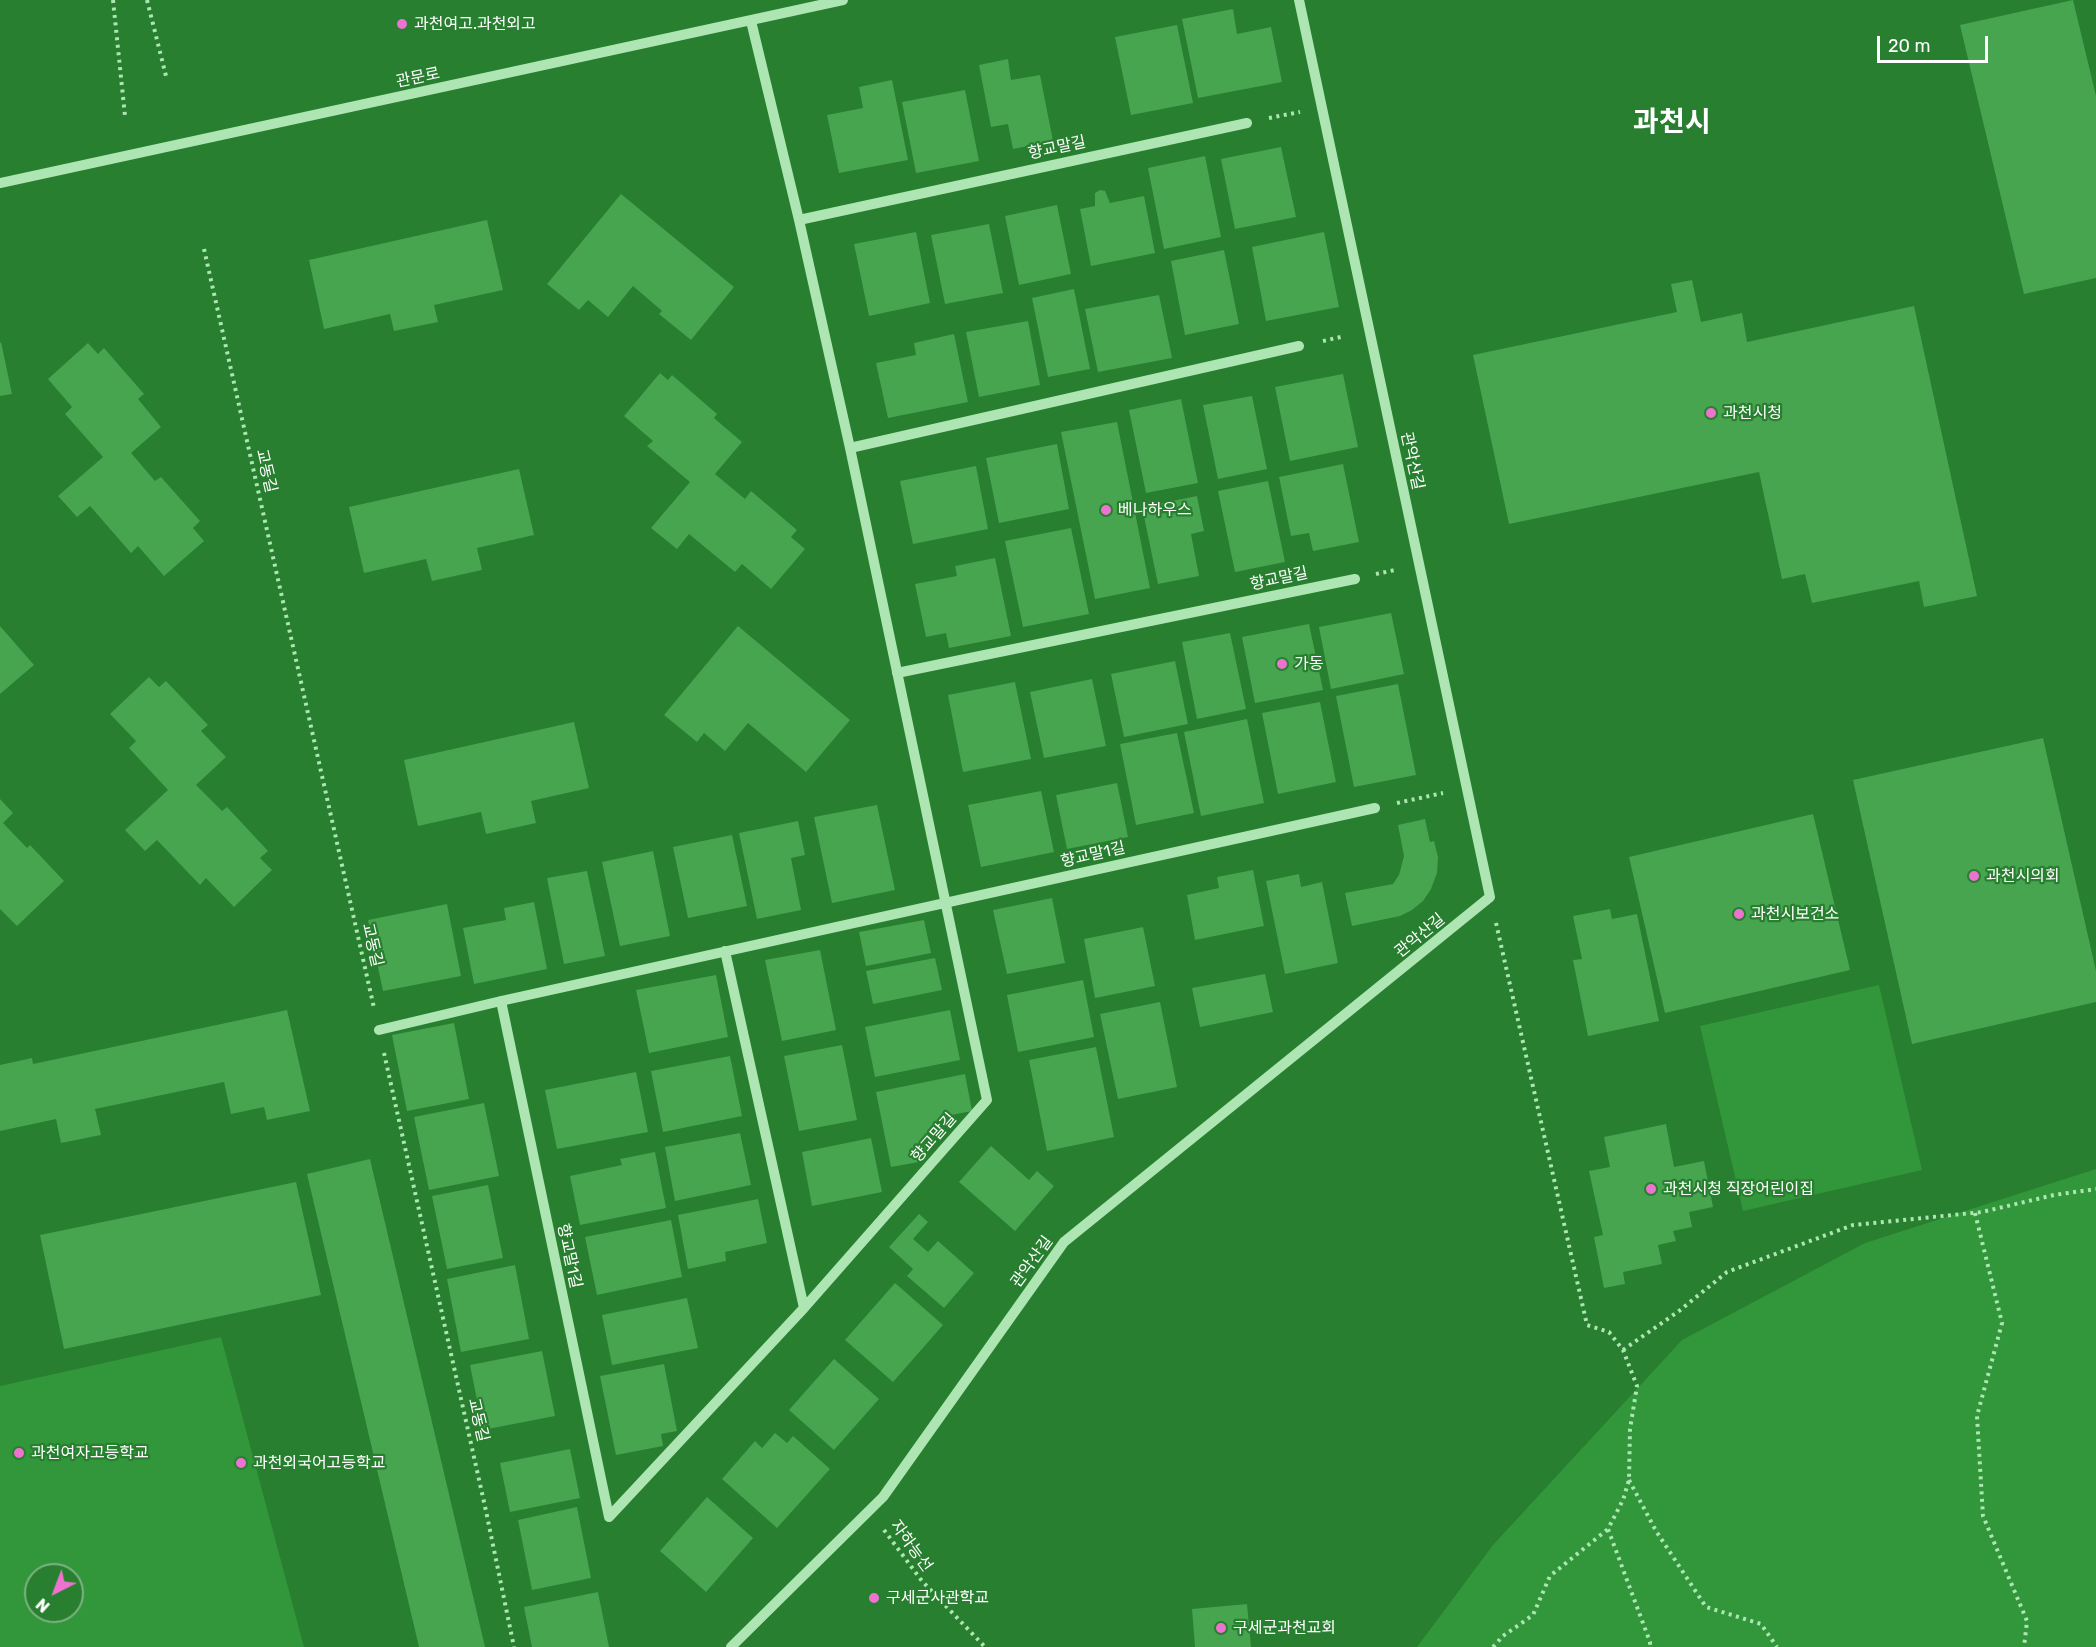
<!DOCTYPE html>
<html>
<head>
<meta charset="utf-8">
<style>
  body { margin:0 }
  #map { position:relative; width:2096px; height:1647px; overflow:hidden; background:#277f2f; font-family:Rubik,sans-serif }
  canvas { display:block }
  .north { position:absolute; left:24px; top:1563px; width:60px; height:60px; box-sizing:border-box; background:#277f2f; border:2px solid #7db282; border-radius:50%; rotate:222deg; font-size:16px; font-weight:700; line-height:24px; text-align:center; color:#fff }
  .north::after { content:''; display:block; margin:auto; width:21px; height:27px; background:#ee73d0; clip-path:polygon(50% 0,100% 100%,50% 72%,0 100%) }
  .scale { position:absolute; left:1877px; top:36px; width:111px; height:27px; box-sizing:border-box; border:3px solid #fff; border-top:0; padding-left:8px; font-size:18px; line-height:21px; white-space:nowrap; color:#fff; -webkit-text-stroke:4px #277f2f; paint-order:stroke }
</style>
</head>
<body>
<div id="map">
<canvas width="2096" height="1647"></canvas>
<div class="north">N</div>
<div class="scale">20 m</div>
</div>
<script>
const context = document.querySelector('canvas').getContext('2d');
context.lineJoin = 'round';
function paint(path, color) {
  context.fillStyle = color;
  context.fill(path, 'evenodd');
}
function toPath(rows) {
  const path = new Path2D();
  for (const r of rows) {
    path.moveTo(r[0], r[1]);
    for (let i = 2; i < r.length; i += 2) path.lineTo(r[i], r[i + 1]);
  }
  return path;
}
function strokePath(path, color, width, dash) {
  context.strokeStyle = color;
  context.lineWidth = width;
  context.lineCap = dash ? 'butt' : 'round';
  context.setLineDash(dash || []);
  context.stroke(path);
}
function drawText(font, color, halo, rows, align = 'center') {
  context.font = font + ' Rubik,"Noto Sans KR",sans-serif';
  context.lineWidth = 4.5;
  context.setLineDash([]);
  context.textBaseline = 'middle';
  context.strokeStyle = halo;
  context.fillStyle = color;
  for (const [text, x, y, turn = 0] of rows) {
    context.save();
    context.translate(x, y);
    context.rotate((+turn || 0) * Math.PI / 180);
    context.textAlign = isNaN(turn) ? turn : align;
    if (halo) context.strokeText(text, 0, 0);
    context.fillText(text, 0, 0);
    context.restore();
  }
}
paint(toPath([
  [1879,985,1922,1170,1743,1211,1700,1026],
  [2096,1169,2096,1647,1417,1647,1493,1545,1682,1340,1865,1243],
  [221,1337,304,1647,0,1647,0,1386],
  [36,1575,72,1575,72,1611,36,1611]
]), '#31973a');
paint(toPath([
  [2073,0,2096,96,2096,278,2024,294,1960,25],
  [1233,9,1237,34,1271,27,1282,82,1198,98,1182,19],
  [1177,25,1193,103,1131,115,1115,37],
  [1008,59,1011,80,1040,75,1053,141,1013,149,1008,124,991,127,979,65],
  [892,80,908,160,839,173,827,115,863,108,859,87],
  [965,90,979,161,916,173,902,102],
  [1281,147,1296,217,1235,229,1221,159],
  [1205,156,1221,237,1164,249,1148,168],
  [1100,190,1105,191,1110,203,1144,196,1155,253,1091,266,1080,209,1095,206,1095,193],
  [621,194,734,287,691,340,659,314,662,311,633,286,608,317,588,300,579,310,547,284],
  [1057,205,1071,274,1019,285,1005,216],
  [487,220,503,290,434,305,438,322,394,331,390,314,324,329,309,260],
  [989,224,1003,293,945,304,931,235],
  [916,232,930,303,869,316,854,244],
  [1324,232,1339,307,1266,321,1252,247],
  [1224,250,1239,324,1185,335,1171,261],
  [1692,280,1701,322,1742,313,1747,342,1914,306,1977,596,1924,607,1919,581,1812,603,1805,574,1782,579,1759,472,1509,524,1473,355,1677,312,1671,284],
  [1074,289,1090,369,1048,377,1032,298],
  [1159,295,1172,358,1098,372,1085,309],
  [1028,321,1040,385,979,397,966,332],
  [954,334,968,402,888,418,876,363,916,355,914,343],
  [1,342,12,394,0,396,0,343],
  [88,343,98,354,104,348,144,394,138,399,161,427,131,453,155,481,161,477,200,521,193,528,204,541,164,576,138,546,131,553,90,506,77,517,58,496,103,457,65,414,72,407,48,379],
  [660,373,668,380,672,375,717,414,714,418,742,442,715,474,745,499,751,491,797,530,791,537,805,549,771,589,742,564,735,572,689,534,677,549,651,528,690,482,647,446,653,441,624,416],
  [1343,374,1358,447,1290,461,1275,387],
  [1252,396,1267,469,1218,479,1203,405],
  [1181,399,1198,483,1146,493,1129,410],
  [1117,422,1150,588,1095,599,1061,432],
  [1057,444,1069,509,999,523,986,458],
  [1343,464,1359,542,1313,551,1309,533,1291,536,1279,477],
  [976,466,988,529,913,544,900,481],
  [519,469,534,535,477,548,482,570,432,581,426,559,364,573,349,507],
  [1268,481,1285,562,1235,572,1218,491],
  [1197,496,1204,531,1191,534,1199,576,1158,584,1142,507],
  [1071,528,1089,614,1023,627,1005,541],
  [995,558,1011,636,949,648,946,633,926,637,915,584,957,576,955,566],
  [1391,613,1404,674,1331,689,1319,627],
  [1309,624,1323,690,1255,703,1242,637],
  [0,626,34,665,0,694],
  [738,626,850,720,806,772,748,723,725,751,704,733,697,742,664,715],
  [1230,633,1246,709,1197,719,1182,642],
  [1175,661,1188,724,1124,737,1111,674],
  [149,677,159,687,166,681,208,725,201,731,226,757,196,785,222,811,227,807,268,851,260,858,272,870,234,907,206,878,200,885,157,840,145,851,125,830,168,790,129,748,136,741,110,714],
  [1092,679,1106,746,1044,758,1030,692],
  [1015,682,1031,759,963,772,948,695],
  [1398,684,1416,775,1354,787,1336,696],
  [1320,702,1336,782,1278,794,1262,713],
  [1247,719,1264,803,1201,816,1184,732],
  [574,722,589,788,531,801,536,823,486,834,481,812,418,826,404,760],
  [1177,733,1194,813,1136,825,1120,744],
  [2043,738,2096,971,2096,1002,1912,1044,1853,780],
  [1117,783,1128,837,1067,849,1056,795],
  [1041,791,1054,852,981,867,968,805],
  [0,799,13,813,3,823,27,848,30,845,64,881,17,926,0,909],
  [877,805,895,890,832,903,814,817],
  [1813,814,1850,970,1665,1013,1629,857],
  [1425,819,1430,842,1434,841,1438,857,1437,873,1431,889,1423,901,1412,910,1400,916,1352,926,1345,893,1393,884,1399,875,1404,856,1398,825],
  [798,821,805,855,791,858,801,910,757,919,739,833],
  [732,835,747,906,688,918,673,847],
  [653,851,670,936,620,946,602,862],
  [1253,870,1264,926,1195,940,1187,895,1219,888,1217,877],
  [587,871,605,956,564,964,547,878],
  [1299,874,1301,887,1322,882,1338,963,1285,974,1266,881],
  [1052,898,1065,963,1007,974,993,910],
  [534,902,547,969,474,984,463,928,506,920,504,908],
  [447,904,461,976,383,991,368,920],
  [1610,909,1612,919,1637,914,1659,1021,1588,1036,1573,960,1582,959,1573,916],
  [924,920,931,953,866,966,859,932],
  [1143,927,1155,986,1095,998,1084,939],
  [820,950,836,1030,782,1041,765,960],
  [935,958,942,990,873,1004,866,971],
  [1265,974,1273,1012,1200,1027,1192,988],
  [716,975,728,1037,649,1053,636,990],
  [1083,980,1094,1037,1018,1052,1007,995],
  [1160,1002,1177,1087,1118,1099,1100,1014],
  [287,1010,310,1111,267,1120,264,1107,231,1114,224,1082,95,1109,101,1135,61,1143,56,1119,0,1131,0,1065,32,1058,33,1064],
  [950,1010,960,1060,875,1077,865,1027],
  [454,1023,469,1099,407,1111,392,1035],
  [842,1045,857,1120,799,1131,784,1056],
  [1096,1047,1114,1137,1047,1151,1029,1060],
  [730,1056,742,1116,663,1132,651,1071],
  [636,1072,648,1132,557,1149,545,1090],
  [965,1074,972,1111,946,1116,919,1162,891,1167,876,1092],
  [484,1103,499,1176,429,1190,414,1117],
  [1666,1124,1674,1167,1704,1161,1713,1207,1689,1212,1692,1227,1673,1231,1676,1241,1658,1245,1662,1264,1623,1272,1625,1284,1604,1288,1594,1237,1603,1235,1589,1171,1610,1167,1604,1137],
  [740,1133,751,1185,675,1201,665,1147],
  [871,1138,882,1192,812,1206,802,1152],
  [991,1146,1029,1180,1037,1171,1054,1186,1015,1231,959,1182],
  [655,1152,666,1208,580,1225,570,1176,622,1165,620,1159],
  [370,1159,485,1647,419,1647,307,1174],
  [296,1182,321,1295,64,1349,40,1235],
  [488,1185,503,1258,447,1269,432,1196],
  [758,1199,767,1243,725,1252,726,1261,688,1269,678,1215],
  [919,1214,928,1222,913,1239,928,1252,938,1241,974,1273,944,1308,907,1276,913,1269,889,1247],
  [671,1220,682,1277,597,1295,585,1237],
  [515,1265,529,1339,461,1352,447,1279],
  [895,1283,943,1325,893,1382,845,1340],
  [687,1298,698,1348,612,1365,602,1315],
  [542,1351,555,1416,483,1430,470,1365],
  [834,1359,879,1399,834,1450,789,1410],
  [664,1364,677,1431,661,1434,663,1446,616,1455,600,1376],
  [775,1433,787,1443,793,1436,830,1469,777,1528,722,1479,755,1441,762,1448],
  [570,1449,580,1498,510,1512,500,1463],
  [707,1497,753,1538,706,1592,660,1551],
  [577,1507,591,1578,532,1590,518,1520],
  [598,1592,609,1647,532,1647,524,1607],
  [1247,1604,1251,1647,1195,1647,1192,1609]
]), '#47a44f');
strokePath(toPath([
  [113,0,125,116],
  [147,0,167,80],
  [1269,118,1300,112],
  [204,249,374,1008],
  [1323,341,1345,336],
  [1376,574,1395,570],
  [1397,803,1443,793],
  [1496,923,1587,1325,1609,1332,1623,1350,1637,1386,1630,1429,1629,1480,1623,1500,1608,1529,1650,1642,1650,1647],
  [384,1053,486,1511,514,1647],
  [1975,1213,2002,1323,1977,1416,1983,1516,2027,1621,2024,1647],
  [1623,1350,1679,1311,1727,1272,1853,1225,1982,1212,2054,1195,2096,1189],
  [1629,1480,1656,1531,1706,1607,1761,1624,1777,1647],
  [884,1530,922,1581,985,1647],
  [1493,1647,1503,1636,1533,1615,1550,1576,1608,1529]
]), '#ade6b2', 4, [3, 4.5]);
strokePath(toPath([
  [0,183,843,0],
  [799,220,1247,123],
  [850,448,1299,346],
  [897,673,1355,579],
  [725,951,804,1308],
  [501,1001,609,1517],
  [379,1030,501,1001,1375,808],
  [609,1517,804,1308,987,1100,850,448,799,220,751,21],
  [731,1647,883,1497,1064,1242,1490,897,1299,0]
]), '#ade6b2', 10);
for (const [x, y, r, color] of [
  [402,24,6,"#ee73d0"],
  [1711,413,6,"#ee73d0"],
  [1106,510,6,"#ee73d0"],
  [1282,664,6,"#ee73d0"],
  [1974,876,6,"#ee73d0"],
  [1739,914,6,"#ee73d0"],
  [1651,1189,6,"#ee73d0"],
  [19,1453,6,"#ee73d0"],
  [241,1463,6,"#ee73d0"],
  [874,1598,6,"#ee73d0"],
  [1221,1628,6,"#ee73d0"]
]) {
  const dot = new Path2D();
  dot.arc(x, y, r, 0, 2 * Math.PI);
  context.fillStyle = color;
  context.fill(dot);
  strokePath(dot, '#277f2f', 2);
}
drawText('16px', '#fff', '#277f2f', [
  ["과천여고.과천외고",414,24],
  ["과천시청",1723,413],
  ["베나하우스",1118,510],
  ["가동",1294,664],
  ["과천시의회",1986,876],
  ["과천시보건소",1751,914],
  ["과천시청 직장어린이집",1663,1189],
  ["과천여자고등학교",31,1453],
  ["과천외국어고등학교",253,1463],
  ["구세군사관학교",886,1598],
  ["구세군과천교회",1233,1628]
], 'left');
drawText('16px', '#fff', '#277f2f', [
  ["관문로",418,78,-12],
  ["향교말길",1057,148,-12],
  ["관악산길",1412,461,78],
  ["교동길",266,471,77],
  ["향교말길",1279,579,-12],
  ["향교말1길",1093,855,-13],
  ["관악산길",1420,936,-39],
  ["교동길",372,945,77],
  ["향교말길",934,1138,-49],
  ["향교말1길",569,1256,78],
  ["관악산길",1032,1262,-54],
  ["교동길",478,1420,77],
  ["자하능선",911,1546,54]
]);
drawText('bold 28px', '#fff', '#277f2f', [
  ["과천시",1672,123]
]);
</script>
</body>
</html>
